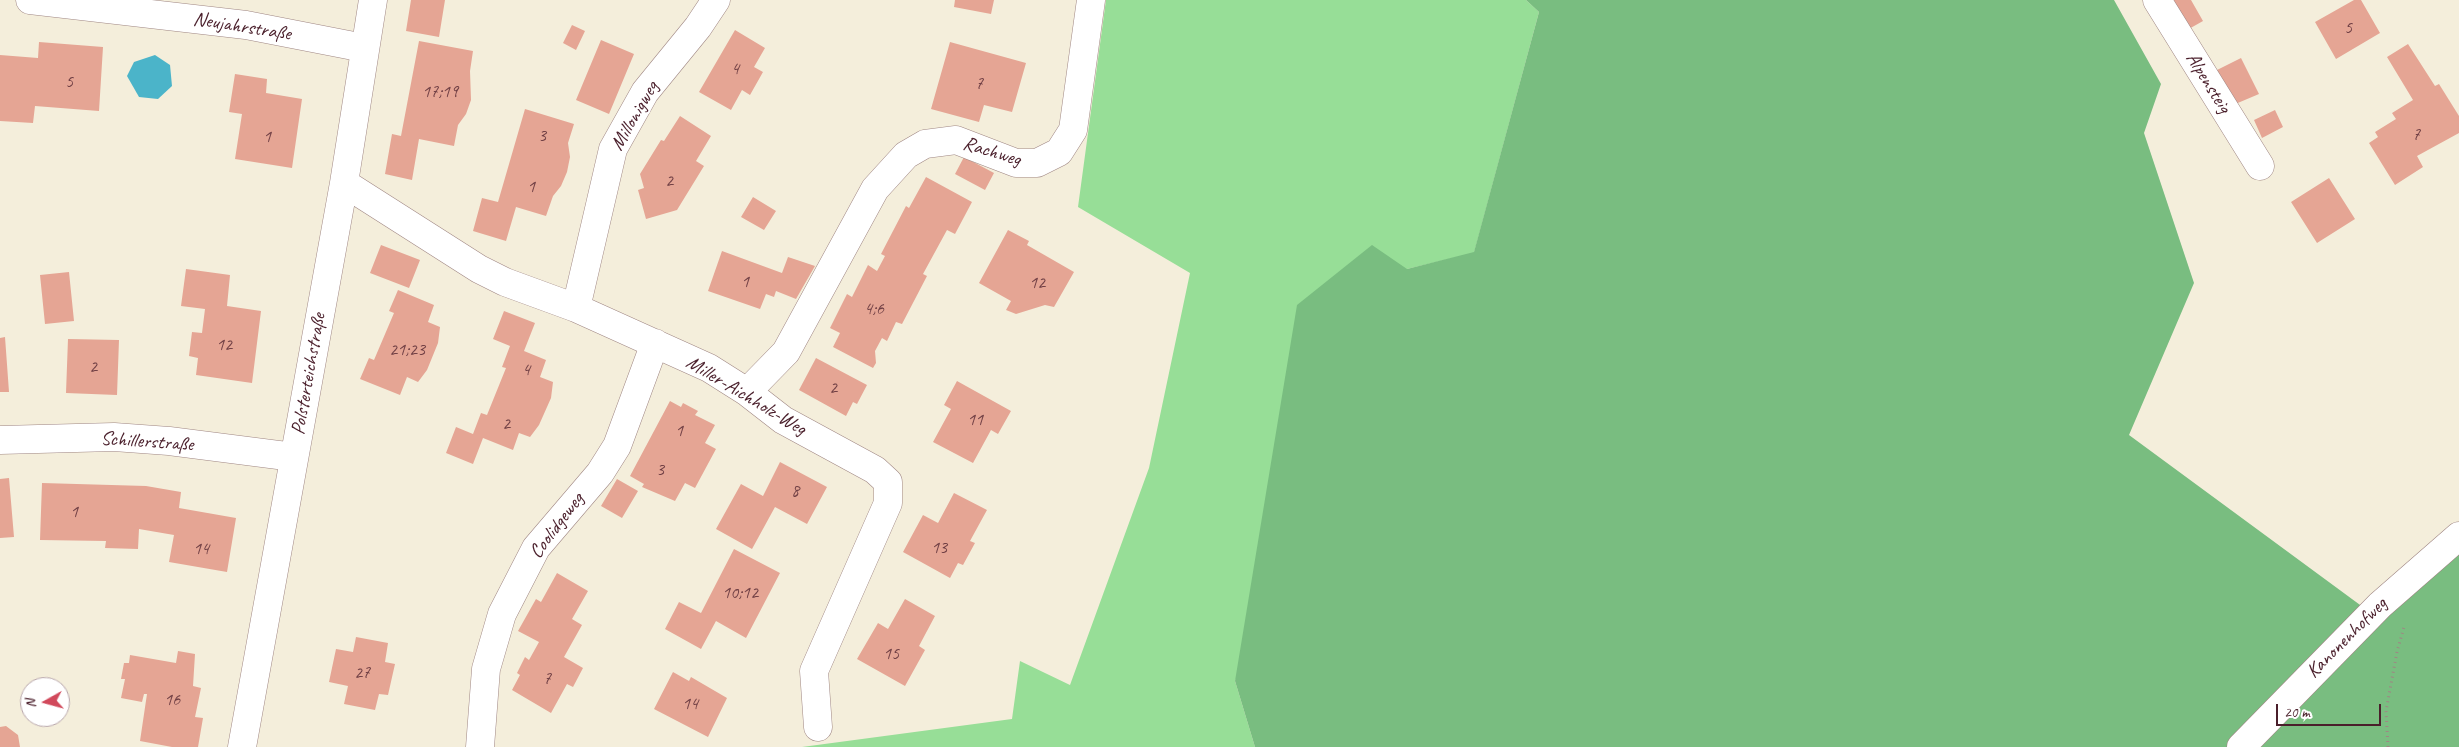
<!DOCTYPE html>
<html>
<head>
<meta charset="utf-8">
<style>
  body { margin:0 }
  #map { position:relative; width:2459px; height:747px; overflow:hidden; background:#f4eedb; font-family:Caveat,sans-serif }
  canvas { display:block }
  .north { position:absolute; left:20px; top:677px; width:50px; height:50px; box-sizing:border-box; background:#fff; border:1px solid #b7a5aa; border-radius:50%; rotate:263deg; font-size:14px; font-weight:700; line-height:20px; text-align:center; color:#4a1f2b }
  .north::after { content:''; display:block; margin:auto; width:18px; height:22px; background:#d1495b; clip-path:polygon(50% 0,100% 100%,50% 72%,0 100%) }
  .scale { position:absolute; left:2276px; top:704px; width:105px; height:22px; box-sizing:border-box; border:2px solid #4a1f2b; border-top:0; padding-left:6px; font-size:15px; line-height:18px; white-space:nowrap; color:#4a1f2b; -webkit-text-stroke:4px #fff; paint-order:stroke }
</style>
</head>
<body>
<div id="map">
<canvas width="2459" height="747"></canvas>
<div class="north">N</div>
<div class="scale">20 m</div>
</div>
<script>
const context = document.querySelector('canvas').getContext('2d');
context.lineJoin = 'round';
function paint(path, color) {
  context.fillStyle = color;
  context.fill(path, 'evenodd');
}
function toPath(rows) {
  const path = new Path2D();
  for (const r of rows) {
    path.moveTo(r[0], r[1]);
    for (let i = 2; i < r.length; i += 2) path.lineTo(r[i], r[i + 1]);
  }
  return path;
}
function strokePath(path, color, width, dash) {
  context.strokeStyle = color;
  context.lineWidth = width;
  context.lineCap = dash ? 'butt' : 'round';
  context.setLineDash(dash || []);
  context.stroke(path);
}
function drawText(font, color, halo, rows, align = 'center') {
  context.font = font + ' Caveat,sans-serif';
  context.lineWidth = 4;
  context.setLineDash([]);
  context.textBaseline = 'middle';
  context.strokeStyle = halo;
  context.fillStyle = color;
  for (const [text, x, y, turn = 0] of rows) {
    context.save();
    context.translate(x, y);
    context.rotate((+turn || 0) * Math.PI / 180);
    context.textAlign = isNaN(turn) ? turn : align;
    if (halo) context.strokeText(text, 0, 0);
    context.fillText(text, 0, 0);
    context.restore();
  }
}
paint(toPath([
  [1106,0,1526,0,1539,12,1474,253,1407,269,1235,681,1255,747,802,747,1012,719,1020,661,1070,685,1149,468,1190,273,1078,207]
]), '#97de97');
paint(toPath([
  [1526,0,2114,0,2161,84,2144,133,2194,283,2129,435,2371,613,2459,541,2459,747,1255,747,1235,681,1297,305,1372,245,1407,269,1474,252,1539,12]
]), '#79bd80');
paint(toPath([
  [155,55,170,65,172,86,158,99,139,97,127,76,134,62]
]), '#4bb4c9');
paint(toPath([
  [411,0,445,0,439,37,406,31],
  [955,0,994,0,991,14,954,7],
  [2171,0,2191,0,2203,21,2187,30],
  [2354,0,2361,0,2380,33,2336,59,2315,22],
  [572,25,585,31,576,50,563,43],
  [735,30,765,48,754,67,763,72,750,95,742,90,731,110,699,92],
  [601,40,634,54,609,114,576,100],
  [419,41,473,51,470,71,471,100,466,114,458,125,454,146,419,139,412,180,385,174,392,134,401,136],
  [39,42,103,47,99,111,35,106,33,123,0,121,0,55,38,58],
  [950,42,1026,63,1012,112,984,105,979,122,931,109],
  [2408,44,2435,86,2439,84,2459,116,2459,133,2417,156,2423,167,2395,185,2369,143,2378,137,2375,132,2396,119,2392,113,2413,100,2387,57],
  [2241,58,2259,94,2233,105,2213,72],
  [235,74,267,79,266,93,302,99,292,168,235,159,242,114,229,112],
  [525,109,574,124,568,143,570,157,567,172,561,186,553,196,546,216,516,207,506,241,473,231,482,198,498,202],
  [2275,110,2283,127,2262,138,2254,120],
  [680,116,711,136,696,161,704,166,677,210,646,219,638,190,644,188,640,174,661,140,664,141],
  [964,157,994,173,985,190,955,174],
  [926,177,972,202,955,234,947,230,923,274,927,276,902,324,896,322,887,341,882,338,875,351,876,363,873,368,833,347,840,333,830,328,847,294,852,297,868,265,877,271,885,256,881,254,906,206,909,208],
  [2329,178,2355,219,2317,243,2291,202],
  [753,197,776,211,764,230,741,217],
  [1008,230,1029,241,1027,245,1074,272,1054,307,1045,305,1016,314,1006,310,1011,301,979,283],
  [381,245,420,260,409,288,370,273],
  [722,251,782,273,788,257,815,266,796,299,776,291,774,297,766,294,760,309,708,291],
  [186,269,230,275,227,306,261,311,252,383,196,375,198,358,189,356,192,332,202,333,205,309,181,306],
  [69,272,74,321,45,324,40,275],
  [398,290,434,305,428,322,440,327,438,343,427,370,418,382,407,377,400,395,360,379,369,358,374,360,394,313,389,311],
  [504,311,535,323,524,351,546,360,540,377,553,382,551,398,539,425,530,437,519,433,513,450,483,438,473,464,446,453,456,427,473,434,481,413,487,415,506,368,502,367,510,346,493,339],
  [5,337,9,392,0,392,0,338],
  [68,339,119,340,117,395,66,393],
  [816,358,867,385,857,404,853,402,846,416,799,390],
  [957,381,1011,411,998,434,991,430,973,463,933,442,951,409,944,405],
  [670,401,681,407,683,403,698,411,695,415,715,425,705,443,716,449,695,488,685,483,675,501,642,487,644,484,630,476],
  [780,462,827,487,807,524,775,507,752,549,716,529,741,484,763,496],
  [9,478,14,537,0,538,0,479],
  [617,479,638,491,622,518,601,506],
  [42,483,146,486,181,492,179,508,236,518,227,572,169,562,174,535,139,529,138,549,105,548,106,541,40,540],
  [954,493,987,510,970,541,975,543,963,565,958,563,950,578,903,552,923,515,938,523],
  [734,549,780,573,746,638,716,621,701,649,665,629,679,602,701,613],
  [557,573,588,591,572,619,582,625,564,657,583,668,573,687,567,684,551,713,512,690,520,675,517,673,525,657,529,660,539,642,518,631,536,599,541,602],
  [905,599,935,616,919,646,925,650,905,686,857,659,878,623,888,629],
  [356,637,388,643,385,662,395,664,388,695,379,694,375,710,344,704,348,686,329,682,336,649,353,652],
  [178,651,195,654,193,686,201,688,195,717,203,718,198,747,172,747,140,741,147,694,144,694,142,702,121,698,125,679,121,679,124,663,129,663,130,655,176,663],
  [673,672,689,681,691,677,727,698,708,737,654,709],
  [6,726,18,735,20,747,0,747,0,727]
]), '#e5a594');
const minor = toPath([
  [30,0,246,25,364,48],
  [2157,0,2260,166],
  [344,183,479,269,505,282,576,308,709,368,747,392,783,420,875,470,888,482,888,503,814,671,818,727],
  [576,308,613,149,645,92,698,27,716,0],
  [747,392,786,352,875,189,906,155,925,144,956,140,1016,163,1037,163,1059,152,1073,130,1091,0],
  [0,440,114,437,169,441,294,457],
  [242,747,344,183,373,0],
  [480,747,486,669,502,614,536,548,600,473,617,446,655,343],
  [2241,747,2380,605,2459,536]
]);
strokePath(minor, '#9f8683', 29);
strokePath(toPath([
  [2388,747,2386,711,2397,652,2404,627]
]), '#9f8683', 3, [1, 4]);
strokePath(minor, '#fff', 28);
drawText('18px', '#714045', null, [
  ["5",2348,28],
  ["4",735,69],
  ["5",69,82],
  ["7",979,84],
  ["17;19",440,92],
  ["7",2416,135],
  ["3",542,136],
  ["1",267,137],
  ["2",669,181],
  ["1",531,187],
  ["1",745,282],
  ["12",1037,283],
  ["4;6",874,309],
  ["12",224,345],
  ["21;23",407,350],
  ["2",93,367],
  ["4",526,370],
  ["2",833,388],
  ["11",975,420],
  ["2",506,424],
  ["1",679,431],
  ["3",660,470],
  ["8",795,491],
  ["1",74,512],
  ["13",939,548],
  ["14",201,549],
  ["10;12",740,593],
  ["15",891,654],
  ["27",362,673],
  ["7",547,679],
  ["16",172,700],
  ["14",690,704]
]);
drawText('20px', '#4a1f2b', '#fff', [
  ["Neujahrstraße",242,27,9],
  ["Alpensteig",2208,83,58],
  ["Millonigweg",635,116,-60],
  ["Rachweg",992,152,17],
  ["Polsterteichstraße",309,374,-80],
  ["Miller-Aichholz-Weg",746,396,31],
  ["Schillerstraße",147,442,4],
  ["Coolidgeweg",557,526,-53],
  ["Kanonenhofweg",2347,638,-45]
]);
</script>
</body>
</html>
